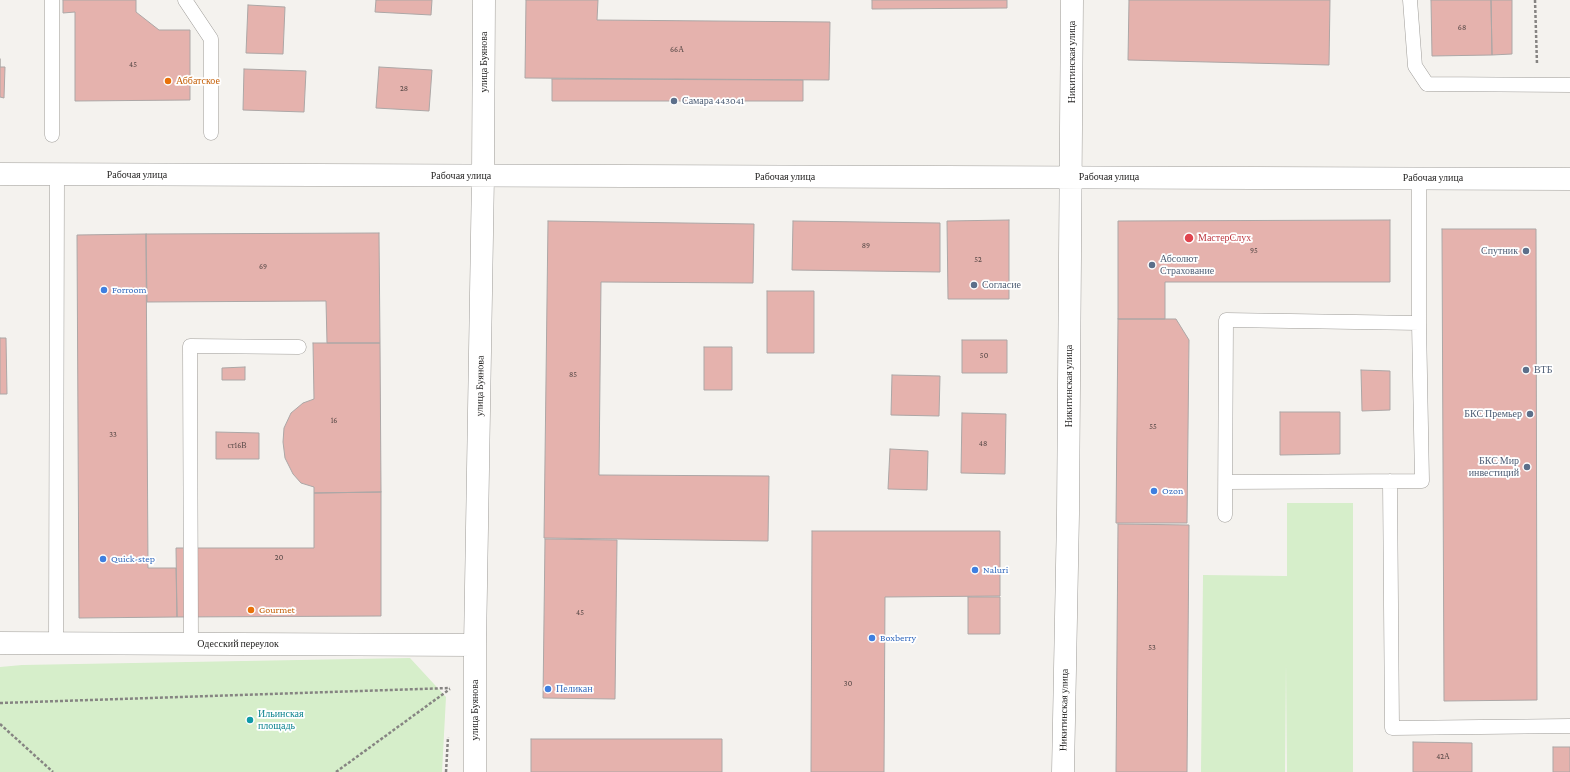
<!DOCTYPE html>
<html>
<head>
<meta charset="utf-8">
<style>
  body { margin:0 }
  canvas { display:block; background:#f4f2ee }
</style>
</head>
<body>
<canvas width="1570" height="772"></canvas>
<script>
const context = document.querySelector('canvas').getContext('2d');
context.lineJoin = 'round';
function paint(path, color) {
  context.fillStyle = color;
  context.fill(path, 'evenodd');
}
function toPath(rows) {
  const path = new Path2D();
  for (const r of rows) {
    path.moveTo(r[0], r[1]);
    for (let i = 2; i < r.length; i += 2) path.lineTo(r[i], r[i + 1]);
  }
  return path;
}
function strokePath(path, color, width, dash) {
  context.strokeStyle = color;
  context.lineWidth = width;
  context.lineCap = dash ? 'butt' : 'round';
  context.setLineDash(dash || []);
  context.stroke(path);
}
function drawText(font, color, halo, rows, align = 'center') {
  context.font = font + ' "Crimson Pro",serif';
  context.lineWidth = 3.5;
  context.setLineDash([]);
  context.textBaseline = 'middle';
  context.strokeStyle = halo;
  context.fillStyle = color;
  for (const [text, x, y, turn = 0] of rows) {
    context.save();
    context.translate(x, y);
    context.rotate((+turn || 0) * Math.PI / 180);
    context.textAlign = isNaN(turn) ? turn : align;
    if (halo) context.strokeText(text, 0, 0);
    context.fillText(text, 0, 0);
    context.restore();
  }
}
paint(toPath([
  [1287,503,1353,503,1353,772,1287,772,1286,662,1285,772,1201,772,1203,575,1287,576],
  [410,658,446,697,442,772,0,772,0,667,22,665]
]), '#d6eeca');
const building = toPath([
  [63,0,136,0,136,12,159,30,190,30,190,100,75,101,75,12,63,13,63,0],
  [376,0,432,0,431,15,375,12,376,0],
  [526,0,598,0,597,20,830,22,829,80,525,78,526,0],
  [872,0,1007,0,1007,8,872,9,872,0],
  [1129,0,1330,0,1329,65,1128,60,1129,0],
  [1431,0,1491,0,1492,55,1432,56,1431,0],
  [1491,0,1512,0,1512,54,1492,55,1491,0],
  [248,5,285,7,283,54,246,53,248,5],
  [0,59,0,67,5,67,4,98,0,97,0,59],
  [379,67,432,70,429,111,376,108,379,67],
  [244,69,306,71,304,112,243,110,244,69],
  [552,79,803,80,803,101,552,101,552,79],
  [1009,220,1009,299,948,299,947,221,1009,220],
  [1390,220,1390,282,1165,282,1165,319,1118,319,1118,221,1390,220],
  [548,221,754,224,753,283,601,282,599,475,769,476,768,541,544,538,548,221],
  [793,221,940,223,940,272,792,270,793,221],
  [1442,229,1536,229,1537,700,1444,701,1442,229],
  [379,233,380,343,327,343,326,301,147,302,146,234,379,233],
  [146,234,148,568,176,568,177,617,79,618,77,235,146,234],
  [767,291,814,291,814,353,767,353,767,291],
  [1118,319,1176,319,1189,340,1187,523,1116,523,1118,319],
  [0,338,6,338,7,394,0,394,0,338],
  [962,340,1007,340,1007,373,962,373,962,340],
  [313,343,380,343,381,492,314,493,314,487,301,483,293,474,285,458,283,442,284,428,291,413,303,403,314,399,313,343],
  [704,347,732,347,732,390,704,390,704,347],
  [245,367,245,380,222,380,222,368,245,367],
  [1361,370,1390,371,1390,410,1362,411,1361,370],
  [892,375,940,376,939,416,891,415,892,375],
  [1280,412,1340,412,1340,454,1280,455,1280,412],
  [962,413,1006,414,1005,474,961,473,962,413],
  [216,432,259,433,259,459,216,459,216,432],
  [890,449,928,451,927,490,888,489,890,449],
  [381,492,381,616,177,617,176,548,314,548,314,493,381,492],
  [1118,524,1189,525,1187,772,1116,772,1118,524],
  [812,531,1000,531,1000,596,885,597,884,772,811,772,812,531],
  [545,539,617,540,615,699,543,698,545,539],
  [968,597,1000,597,1000,634,968,634,968,597],
  [531,739,722,739,722,772,531,772,531,739],
  [1413,742,1472,743,1472,772,1413,772,1413,742],
  [1553,747,1570,747,1570,772,1553,772,1553,747]
]);
paint(building, '#e5b2ad');
strokePath(building, '#aca7a6', 1);
const service = toPath([
  [52,0,52,135],
  [185,0,211,39,211,133],
  [1410,0,1415,66,1427,84,1570,85],
  [1390,481,1392,728,1570,726],
  [1226,482,1422,481,1419,323,1419,178],
  [1225,515,1226,320,1419,323],
  [56,644,57,174],
  [191,644,190,346,299,347]
]);
const minor = toPath([
  [0,174,1570,179],
  [0,643,475,645],
  [475,772,475,645,483,176,484,0],
  [1063,772,1068,514,1072,0]
]);
strokePath(service, '#9e9c98', 15);
strokePath(minor, '#9e9c98', 23);
strokePath(toPath([
  [1535,0,1537,64],
  [0,703,450,688],
  [0,724,53,772],
  [336,772,450,689],
  [446,772,448,737]
]), '#868482', 2.5, [3, 2]);
strokePath(service, '#fff', 14);
strokePath(minor, '#fff', 22);
for (const [x, y, r, color] of [
  [168,81,4,"#e8710a"],
  [674,101,4,"#5c6f8a"],
  [1189,238,5,"#e0444e"],
  [1526,251,4,"#5c6f8a"],
  [1152,265,4,"#5c6f8a"],
  [974,285,4,"#5c6f8a"],
  [104,290,4,"#3f7fe0"],
  [1526,370,4,"#5c6f8a"],
  [1530,414,4,"#5c6f8a"],
  [1527,467,4,"#5c6f8a"],
  [1154,491,4,"#3f7fe0"],
  [103,559,4,"#3f7fe0"],
  [975,570,4,"#3f7fe0"],
  [251,610,4,"#e8710a"],
  [872,638,4,"#3f7fe0"],
  [548,689,4,"#3f7fe0"],
  [250,720,4,"#0f9aa8"]
]) {
  const dot = new Path2D();
  dot.arc(x, y, r, 0, 2 * Math.PI);
  context.fillStyle = color;
  context.fill(dot);
  strokePath(dot, '#fff', 1.5);
}
drawText('8px', '#564846', null, [
  ["68",1462,28],
  ["66А",677,50],
  ["45",133,65],
  ["28",404,89],
  ["89",866,246],
  ["95",1254,251],
  ["52",978,260],
  ["69",263,267],
  ["50",984,356],
  ["85",573,375],
  ["16",334,421],
  ["55",1153,427],
  ["33",113,435],
  ["48",983,444],
  ["ст16В",237,446],
  ["20",279,558],
  ["45",580,613],
  ["53",1152,648],
  ["30",848,684],
  ["42А",1443,757]
]);
drawText('10px', '#262524', '#fff', [
  ["улица Буянова",484,62,-90],
  ["Никитинская улица",1072,62,-90],
  ["Рабочая улица",137,175],
  ["Рабочая улица",461,176],
  ["Рабочая улица",785,177],
  ["Рабочая улица",1109,177],
  ["Рабочая улица",1433,178],
  ["улица Буянова",480,386,-89],
  ["Никитинская улица",1069,386,-90],
  ["Одесский переулок",238,644],
  ["улица Буянова",475,710,-90],
  ["Никитинская улица",1064,710,-89]
]);
drawText('10px', '#c56008', '#fff', [
  ["Аббатское",176,81],
  ["Gourmet",259,610]
], 'left');
drawText('10px', '#4e5e75', '#fff', [
  ["Самара 443041",682,101],
  ["Спутник",1518,251,"right"],
  ["Абсолют",1160,259],
  ["Страхование",1160,271],
  ["Согласие",982,285],
  ["ВТБ",1534,370],
  ["БКС Премьер",1522,414,"right"],
  ["БКС Мир",1519,461,"right"],
  ["инвестиций",1519,473,"right"]
], 'left');
drawText('10px', '#be3a42', '#fff', [
  ["МастерСлух",1198,238]
], 'left');
drawText('10px', '#366cbe', '#fff', [
  ["Forroom",112,290],
  ["Ozon",1162,491],
  ["Quick-step",111,559],
  ["Naluri",983,570],
  ["Boxberry",880,638],
  ["Пеликан",556,689]
], 'left');
drawText('10px', '#0d838f', '#fff', [
  ["Ильинская",258,714],
  ["площадь",258,726]
], 'left');
</script>
</body>
</html>
